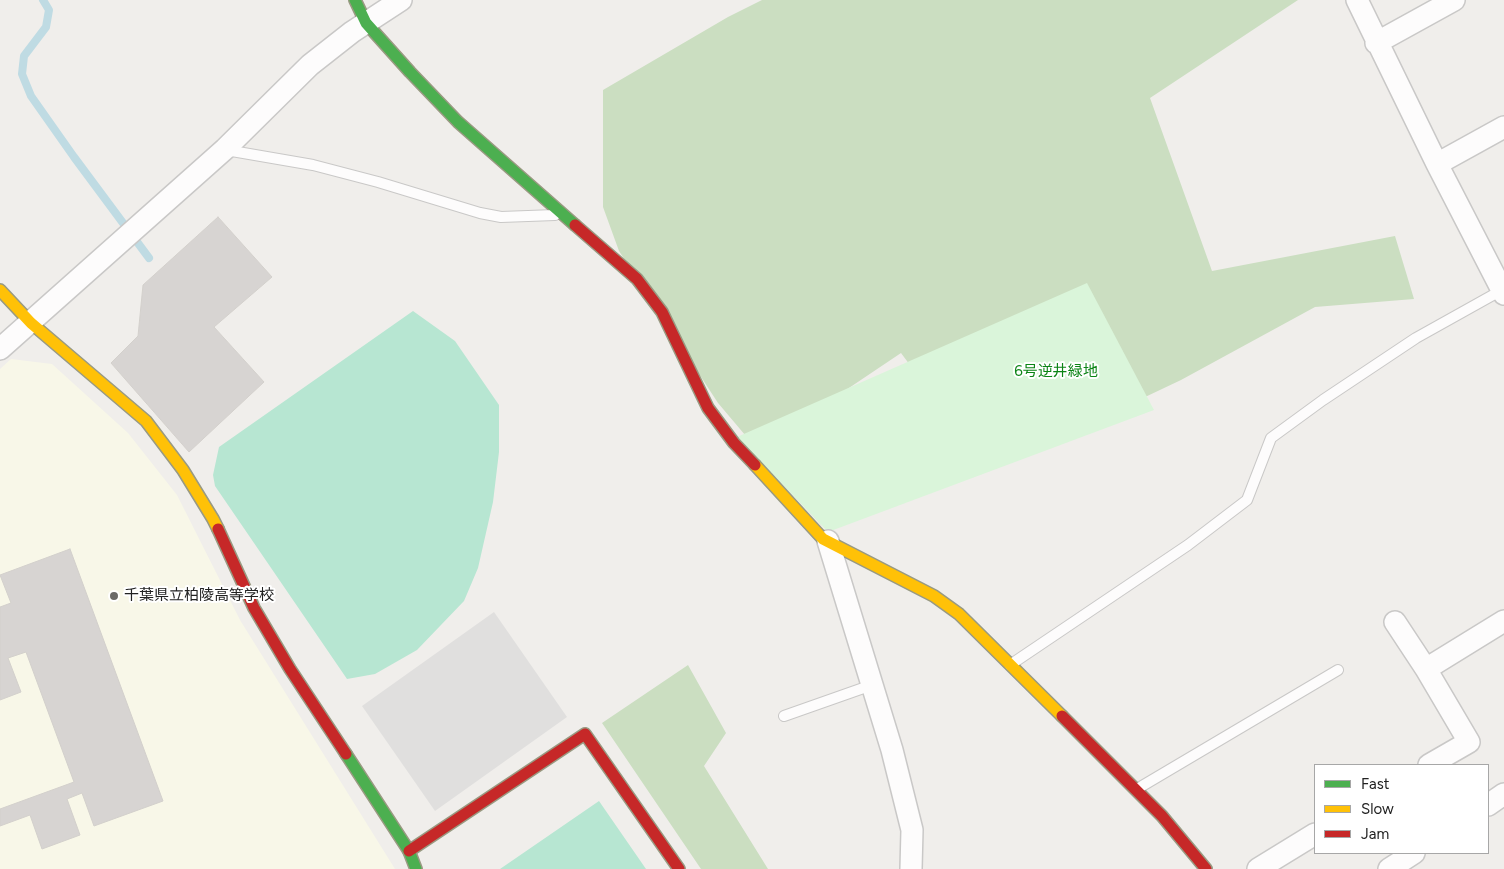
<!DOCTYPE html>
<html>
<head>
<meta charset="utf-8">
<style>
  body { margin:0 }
  #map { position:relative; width:1504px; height:869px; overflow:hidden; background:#f0eeeb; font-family:Figtree,sans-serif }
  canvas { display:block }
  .legend { position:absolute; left:1314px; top:764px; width:175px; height:90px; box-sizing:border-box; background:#fff; border:1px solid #a7a7a7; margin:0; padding:6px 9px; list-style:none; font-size:15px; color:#222 }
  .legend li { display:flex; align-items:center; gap:10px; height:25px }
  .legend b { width:25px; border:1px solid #a7a7a7 }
</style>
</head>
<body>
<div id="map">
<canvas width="1504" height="869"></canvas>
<ul class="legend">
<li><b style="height:6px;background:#4caf50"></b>Fast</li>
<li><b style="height:6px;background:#ffc107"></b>Slow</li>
<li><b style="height:6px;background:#c62828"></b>Jam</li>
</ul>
</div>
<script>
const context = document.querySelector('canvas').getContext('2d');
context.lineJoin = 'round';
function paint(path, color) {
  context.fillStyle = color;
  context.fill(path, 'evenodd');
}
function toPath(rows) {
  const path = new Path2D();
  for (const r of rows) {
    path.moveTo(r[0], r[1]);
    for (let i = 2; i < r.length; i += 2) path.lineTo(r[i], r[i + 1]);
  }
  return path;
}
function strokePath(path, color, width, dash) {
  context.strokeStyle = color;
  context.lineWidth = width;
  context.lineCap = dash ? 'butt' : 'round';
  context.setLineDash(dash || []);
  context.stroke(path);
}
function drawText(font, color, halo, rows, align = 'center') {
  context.font = font + ' Figtree,"Noto Sans JP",sans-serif';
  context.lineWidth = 4;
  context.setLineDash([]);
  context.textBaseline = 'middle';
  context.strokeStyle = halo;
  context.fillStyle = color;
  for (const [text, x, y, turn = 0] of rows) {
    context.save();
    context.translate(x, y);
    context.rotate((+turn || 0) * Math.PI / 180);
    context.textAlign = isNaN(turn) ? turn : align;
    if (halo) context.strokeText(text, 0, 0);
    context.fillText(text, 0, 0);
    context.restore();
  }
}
paint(toPath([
  [11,359,52,364,128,433,177,495,240,620,395,869,0,869,0,369]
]), '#f8f7e8');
paint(toPath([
  [762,0,1298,0,1150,98,1212,271,1395,236,1414,299,1315,307,1181,380,989,471,901,353,773,439,822,526,718,403,619,251,603,207,603,90,728,17],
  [688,665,726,733,704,766,768,869,701,869,602,723]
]), '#cbdec1');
paint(toPath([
  [1087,283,1154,410,828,532,737,437]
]), '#daf5da');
paint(toPath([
  [413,311,455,341,499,405,499,452,493,502,478,568,464,601,417,650,375,674,347,679,215,486,213,475,219,447],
  [599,801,646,869,500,869]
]), '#b7e6d2');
paint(toPath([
  [494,612,567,717,435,811,362,706]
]), '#e0dfde');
strokePath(toPath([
  [43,0,49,10,46,27,24,56,22,74,31,96,74,157,149,258]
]), '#bfdbe3', 8);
const building = toPath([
  [218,217,272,277,214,327,264,382,189,452,111,363,138,336,143,285,218,217],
  [70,549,163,801,94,826,82,793,67,799,80,835,42,849,30,815,0,826,0,809,74,782,26,652,8,658,21,692,0,700,0,607,11,603,0,575,70,549]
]);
paint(building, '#d7d4d2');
strokePath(building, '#d3d0cc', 1);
const lane = toPath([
  [226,150,313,165,378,182,480,213,501,217,555,215],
  [1010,665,1188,545,1247,500,1271,438,1323,400,1416,338,1502,290],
  [784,716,872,685],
  [1137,789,1338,670]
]);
const street = toPath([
  [1357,0,1437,164,1504,294],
  [1376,43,1454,0],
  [1437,164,1504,127],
  [0,349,225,149,310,65,352,32,401,0],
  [828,541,892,750,912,830,911,869],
  [1395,622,1426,669,1469,742,1429,765],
  [1426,669,1504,621],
  [1488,805,1504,794],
  [1258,869,1315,834],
  [1389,869,1414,853]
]);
const fast = toPath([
  [355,0,366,23,410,72,458,122,575,225],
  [346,754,409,851,416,869]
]);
const slow = toPath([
  [0,290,31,323,146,421,183,470,213,519,218,529],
  [755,465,823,539,934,596,959,614,1062,716]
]);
const jam = toPath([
  [575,225,637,279,662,312,708,408,734,443,755,465],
  [218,529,254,608,290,669,346,754],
  [1062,716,1162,816,1206,869],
  [409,851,585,734,679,869]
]);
strokePath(lane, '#c9c8c7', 12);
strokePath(street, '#c9c8c7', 24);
strokePath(fast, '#999a82', 14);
strokePath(slow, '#999a82', 14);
strokePath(jam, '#999a82', 14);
strokePath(lane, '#fdfcfc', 10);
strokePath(street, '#fdfcfc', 21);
strokePath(fast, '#4caf50', 11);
strokePath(slow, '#ffc107', 11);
strokePath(jam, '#c62828', 11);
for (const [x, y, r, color] of [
  [114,596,5,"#6a6968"]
]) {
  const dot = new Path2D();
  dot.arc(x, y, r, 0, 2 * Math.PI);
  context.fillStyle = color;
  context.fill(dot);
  strokePath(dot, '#fff', 2);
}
drawText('15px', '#0c8416', '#fff', [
  ["6号逆井緑地",1056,372]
]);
drawText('15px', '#222', '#fff', [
  ["千葉県立柏陵高等学校",124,596]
], 'left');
</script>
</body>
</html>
